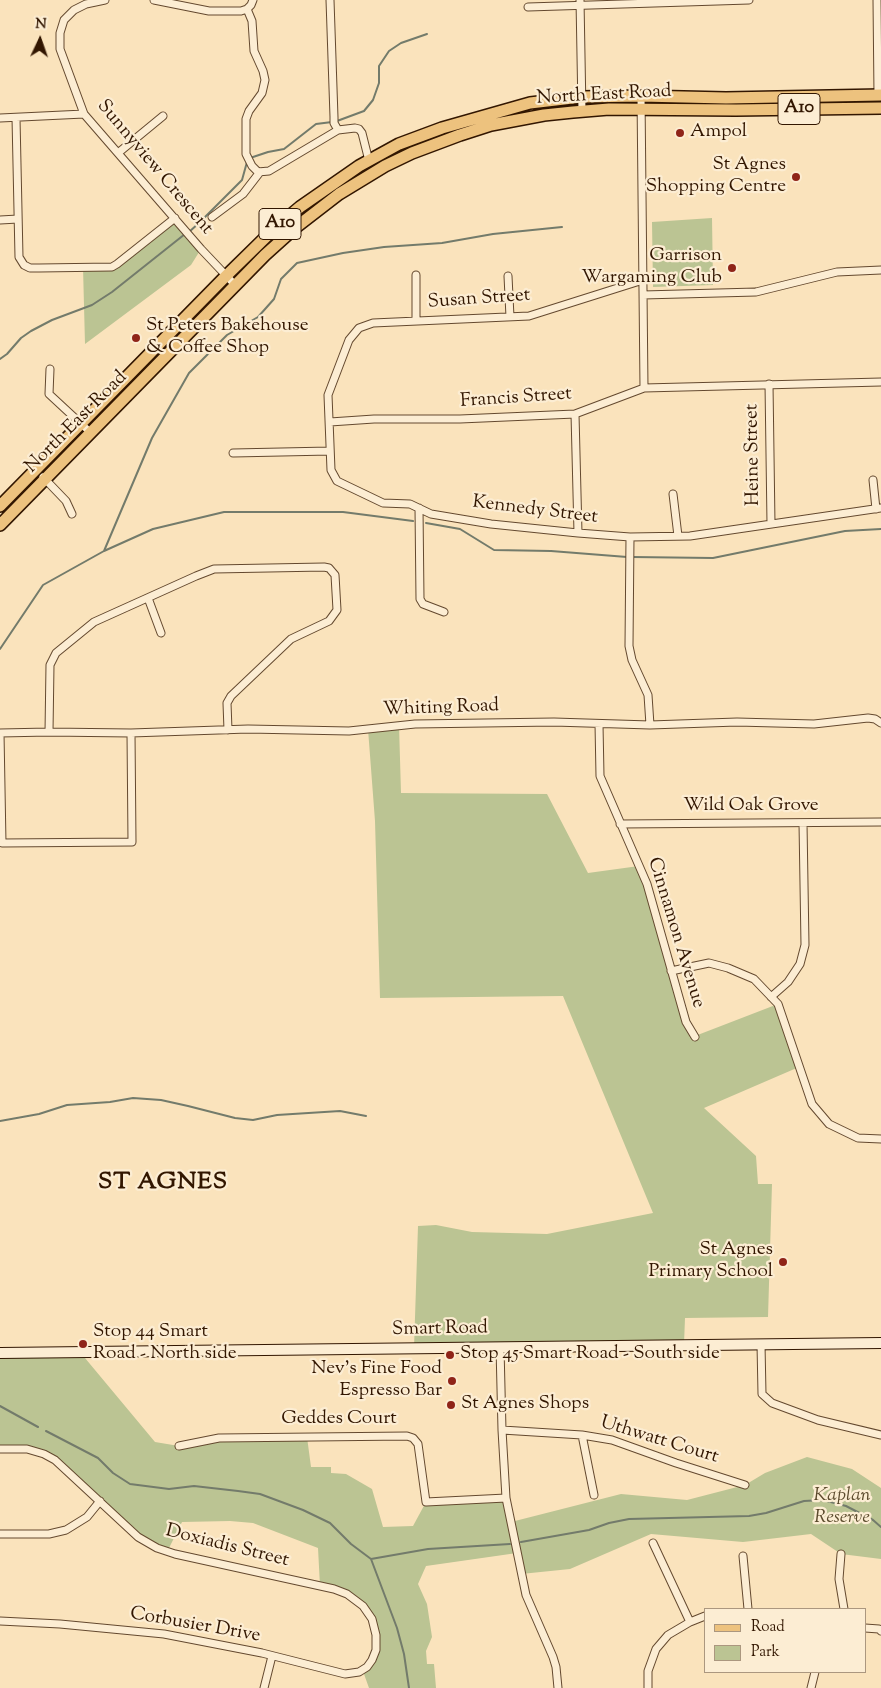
<!DOCTYPE html>
<html>
<head>
<meta charset="utf-8">
<style>
  body { margin:0 }
  #map { position:relative; width:881px; height:1688px; overflow:hidden; background:#fae3bc; font-family:"Sorts Mill Goudy",serif }
  canvas { display:block }
  .legend { position:absolute; left:704px; top:1608px; width:162px; height:65px; box-sizing:border-box; background:#fcedd3; border:1px solid #ab977f; margin:0; padding:6px 9px; list-style:none; font-size:15px; color:#321600 }
  .legend li { display:flex; align-items:center; gap:10px; height:25px }
  .legend b { width:25px; border:1px solid #ab977f }
  .north { position:absolute; left:15px; top:15px; width:50px; height:50px; -webkit-text-stroke:4px #fcedd3; paint-order:stroke; rotate:3deg; font-size:14px; font-weight:700; line-height:20px; text-align:center; color:#321600 }
  .north::after { content:''; display:block; margin:auto; width:18px; height:22px; background:#321600; clip-path:polygon(50% 0,100% 100%,50% 72%,0 100%) }
</style>
</head>
<body>
<div id="map">
<canvas width="881" height="1688"></canvas>
<ul class="legend">
<li><b style="height:6px;background:#edc27e"></b>Road</li>
<li><b style="height:14px;background:#bbc493"></b>Park</li>
</ul>
<div class="north">N</div>
</div>
<script>
const context = document.querySelector('canvas').getContext('2d');
context.lineJoin = 'round';
function paint(path, color) {
  context.fillStyle = color;
  context.fill(path, 'evenodd');
}
function toPath(rows) {
  const path = new Path2D();
  for (const r of rows) {
    path.moveTo(r[0], r[1]);
    for (let i = 2; i < r.length; i += 2) path.lineTo(r[i], r[i + 1]);
  }
  return path;
}
function strokePath(path, color, width, dash) {
  context.strokeStyle = color;
  context.lineWidth = width;
  context.lineCap = dash ? 'butt' : 'round';
  context.setLineDash(dash || []);
  context.stroke(path);
}
function drawText(font, color, halo, rows, align = 'center') {
  context.font = font + ' "Sorts Mill Goudy",serif';
  context.lineWidth = 4.5;
  context.setLineDash([]);
  context.textBaseline = 'middle';
  context.strokeStyle = halo;
  context.fillStyle = color;
  for (const [text, x, y, turn = 0] of rows) {
    context.save();
    context.translate(x, y);
    context.rotate((+turn || 0) * Math.PI / 180);
    context.textAlign = isNaN(turn) ? turn : align;
    if (halo) context.strokeText(text, 0, 0);
    context.fillText(text, 0, 0);
    context.restore();
  }
}
paint(toPath([
  [175,218,201,249,191,265,85,344,83,267,112,267],
  [712,218,713,285,653,287,652,222],
  [399,725,401,793,547,794,588,873,639,866,647,884,695,1036,778,1004,799,1067,704,1108,756,1156,758,1184,772,1184,768,1317,685,1318,684,1344,414,1348,418,1226,436,1225,472,1232,547,1234,653,1213,563,996,380,998,375,821,368,729],
  [80,1352,155,1442,179,1446,219,1438,307,1437,311,1467,331,1467,331,1473,346,1474,372,1489,383,1527,413,1526,426,1502,506,1498,511,1522,621,1494,687,1500,745,1485,765,1473,807,1457,852,1469,881,1488,881,1559,841,1554,811,1534,743,1542,651,1534,570,1569,521,1574,517,1553,426,1566,418,1584,427,1604,432,1637,426,1651,427,1664,434,1664,436,1688,369,1688,364,1674,375,1655,372,1619,355,1599,320,1586,318,1548,253,1523,230,1521,182,1522,167,1552,146,1543,62,1465,30,1450,0,1449,0,1353]
]), '#bbc493');
strokePath(toPath([
  [337,121,364,111,373,100,379,83,379,66,389,51,401,43,427,34],
  [250,158,268,152,284,149,316,124,332,122],
  [189,232,199,223,242,180,247,162],
  [0,359,7,354,21,338,31,331,52,320,92,305,112,292,185,234],
  [426,523,460,529,494,550,551,551,627,557],
  [104,551,152,438,189,373,227,335,258,317,274,299,281,279,297,263,343,253,384,247,442,243,493,234,562,227],
  [632,557,713,558,845,531,881,529],
  [0,649,43,585,104,551,153,529,224,512,343,512,413,521],
  [0,1121,39,1114,67,1105,110,1102,133,1098,161,1100,188,1106,235,1118,253,1120,277,1115,340,1111,366,1116],
  [0,1406,38,1427],
  [46,1431,98,1458,113,1473,130,1484,169,1489,194,1486,238,1491,260,1494,303,1510,330,1523,351,1544,371,1559,428,1549,510,1544],
  [521,1542,589,1530,609,1523,629,1519,749,1516,766,1513,804,1501,823,1500,846,1506,873,1520,881,1527],
  [371,1559,397,1628,404,1654,409,1688]
]), '#737b6b', 2);
const minor = toPath([
  [105,0,86,4,74,10,64,20,60,33,60,49,84,114,201,249,236,286],
  [154,0,209,11,241,11,247,9],
  [330,0,334,117,334,123,338,130],
  [580,0,582,111],
  [877,0,878,95],
  [528,7,749,0],
  [247,9,252,21,254,51,263,71,265,80,262,93,249,111,246,119,246,154,252,166,258,172,269,171,338,130,355,128,359,129,362,133,369,161],
  [247,9,251,5,253,0],
  [641,96,644,388],
  [0,118,84,114],
  [16,118,19,257,24,265,30,268,39,268,112,267,117,264,175,218],
  [118,153,163,116],
  [212,217,243,194,260,172],
  [0,220,18,219],
  [416,275,416,321],
  [508,276,510,317],
  [643,280,529,316,373,323,359,328,349,340,328,395,331,470,337,481,383,503,410,504,431,514,491,524,578,533,630,537,690,536,881,508],
  [643,295,756,292,837,272,881,270],
  [50,369,49,394,91,433],
  [769,384,771,524],
  [575,414,578,533],
  [330,422,374,419,460,419,575,414,644,388,881,382],
  [233,453,330,451],
  [43,477,66,501,72,514],
  [873,480,876,509],
  [673,494,678,536],
  [419,508,420,599,423,604,444,612],
  [630,537,629,646,632,660,648,695,650,725],
  [148,598,161,633],
  [599,724,600,776,647,884,686,1022,695,1037],
  [49,732,50,665,56,653,94,622,196,576,214,569,324,567,329,568,335,575,337,610,329,621,291,639,231,696,227,703,228,730],
  [0,733,49,732,131,733,248,729,349,731,415,724,554,722,650,725,737,722,814,724,868,718,875,719,881,723],
  [0,733,2,843,132,842,131,733],
  [620,824,881,822],
  [671,971,709,963,728,968,754,979,778,1004,812,1104,829,1124,858,1138,881,1139],
  [771,997,788,982,800,964,805,945,803,823],
  [761,1344,762,1394,772,1403,818,1420,881,1435],
  [500,1347,502,1430,506,1498,526,1595,553,1657,556,1667,558,1688],
  [502,1430,582,1435,612,1440,676,1463,745,1485],
  [582,1435,594,1495],
  [179,1446,219,1438,407,1436,413,1438,418,1444,426,1502,506,1498],
  [0,1449,27,1449,44,1454,55,1460,138,1537,157,1548,175,1554,334,1589,347,1594,363,1606,372,1619,376,1635,376,1650,372,1660,367,1667,359,1672,345,1674,262,1653,164,1634,60,1624,0,1621],
  [0,1534,49,1534,66,1530,87,1517,100,1501],
  [653,1543,690,1622],
  [841,1554,839,1579,844,1609],
  [743,1556,748,1609],
  [865,1628,879,1629,881,1631],
  [264,1688,272,1656],
  [648,1688,648,1671,656,1649,668,1635,690,1622,705,1616],
  [811,1688,815,1672]
]);
const secondary = toPath([
  [0,1353,881,1343]
]);
const primary = toPath([
  [0,506,226,276,275,228,300,207,359,166,399,144,442,128,530,103,581,97,641,96,726,98,881,95],
  [0,525,265,255,295,228,339,194,385,166,412,153,460,135,491,125,544,115,573,112,609,109,736,110,881,108]
]);
strokePath(minor, '#64492f', 9);
strokePath(secondary, '#321600', 12);
strokePath(primary, '#321600', 14);
strokePath(minor, '#fcedd3', 7);
strokePath(secondary, '#fcedd3', 10);
strokePath(primary, '#edc27e', 11);
for (const [x, y, r, color] of [
  [680,133,5,"#8f2418"],
  [796,177,5,"#8f2418"],
  [732,268,5,"#8f2418"],
  [136,338,5,"#8f2418"],
  [783,1262,5,"#8f2418"],
  [83,1344,5,"#8f2418"],
  [450,1355,5,"#8f2418"],
  [452,1381,5,"#8f2418"],
  [451,1405,5,"#8f2418"]
]) {
  const dot = new Path2D();
  dot.arc(x, y, r, 0, 2 * Math.PI);
  context.fillStyle = color;
  context.fill(dot);
  strokePath(dot, '#fcedd3', 2);
}
for (const [x, y, w] of [
  [799,109,42],
  [280,224,42]
]) {
  const box = new Path2D();
  box.roundRect(x - w / 2, y - 15.5, w, 31, 4);
  context.fillStyle = '#fcedd3';
  context.fill(box);
  strokePath(box, '#321600', 1);
}
drawText('bold 18px', '#321600', null, [
  ["A10",799,109],
  ["A10",280,224]
]);
drawText('19px', '#321600', '#fcedd3', [
  ["North East Road",604,96,-3],
  ["Sunnyview Crescent",154,168,50],
  ["Susan Street",479,300,-4],
  ["Francis Street",516,399,-4],
  ["North East Road",77,423,-45],
  ["Heine Street",754,455,-91],
  ["Kennedy Street",535,511,7],
  ["Whiting Road",441,709,-2],
  ["Wild Oak Grove",751,807],
  ["Cinnamon Avenue",675,933,73],
  ["Smart Road",440,1330,-1],
  ["Geddes Court",339,1420],
  ["Uthwatt Court",659,1441,17],
  ["Doxiadis Street",227,1547,14],
  ["Corbusier Drive",195,1626,10]
]);
drawText('19px', '#321600', '#fcedd3', [
  ["Ampol",690,133],
  ["St Agnes",786,166,"right"],
  ["Shopping Centre",786,188,"right"],
  ["Garrison",722,257,"right"],
  ["Wargaming Club",722,279,"right"],
  ["St Peters Bakehouse",146,327],
  ["& Coffee Shop",146,349],
  ["St Agnes",773,1251,"right"],
  ["Primary School",773,1273,"right"],
  ["Stop 44 Smart",93,1333],
  ["Road - North side",93,1355],
  ["Stop 45 Smart Road - South side",460,1355],
  ["Nev's Fine Food",442,1370,"right"],
  ["Espresso Bar",442,1392,"right"],
  ["St Agnes Shops",461,1405]
], 'left');
drawText('italic 19px', '#5b4a2c', '#fcedd3', [
  ["Kaplan",842,1497],
  ["Reserve",842,1519]
]);
context.letterSpacing = '1px';
drawText('bold 24px', '#321600', '#fcedd3', [
  ["ST AGNES",163,1184]
]);
context.letterSpacing = '0px';
</script>
</body>
</html>
